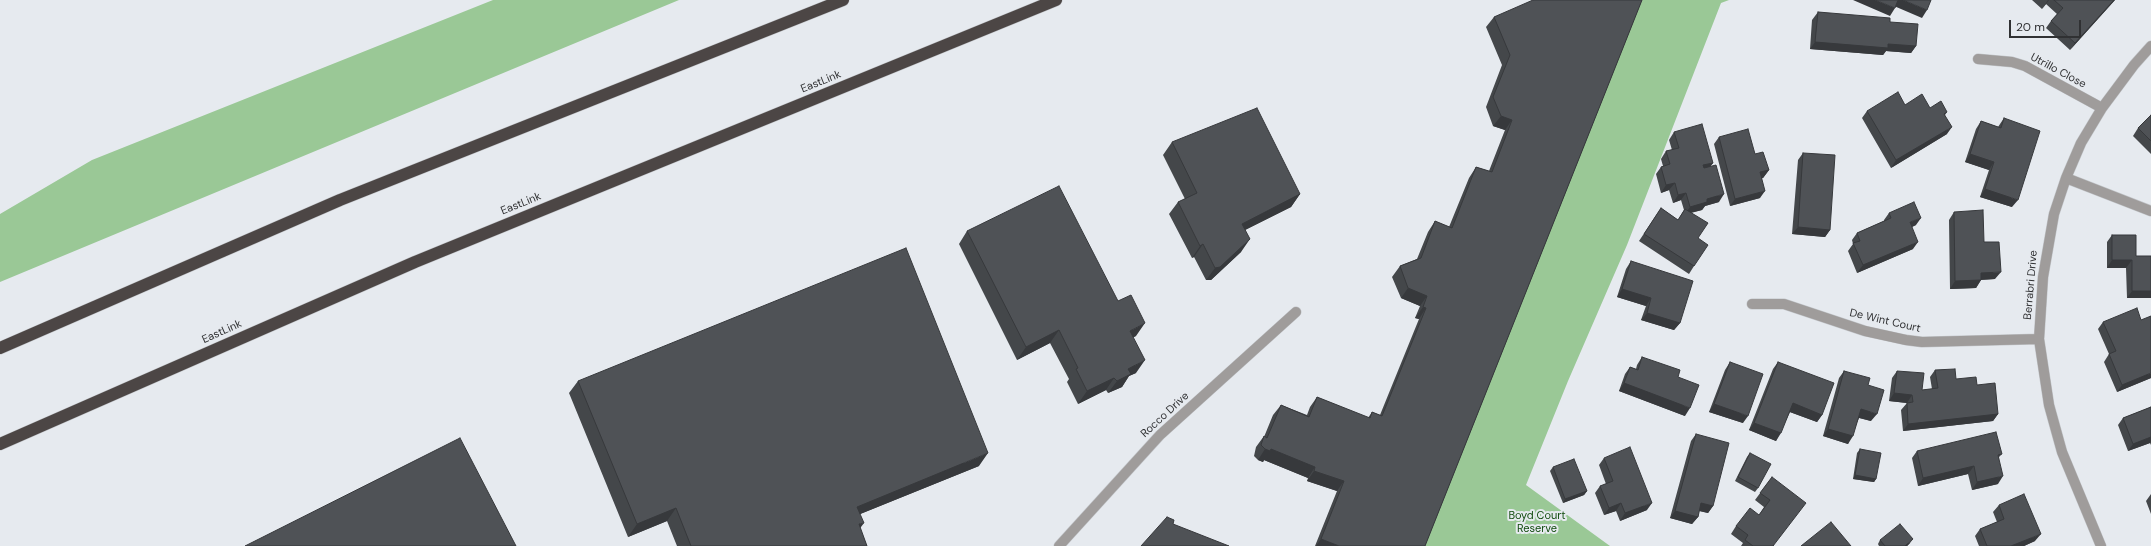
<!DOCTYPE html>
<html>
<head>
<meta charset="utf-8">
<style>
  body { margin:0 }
  #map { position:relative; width:2151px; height:546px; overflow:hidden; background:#e6eaef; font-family:"DM Sans",sans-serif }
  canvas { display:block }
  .scale { position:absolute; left:2009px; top:20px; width:72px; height:18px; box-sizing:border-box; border:2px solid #303133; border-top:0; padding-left:5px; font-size:12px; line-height:14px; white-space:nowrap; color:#303133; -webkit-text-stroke:3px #e6eaef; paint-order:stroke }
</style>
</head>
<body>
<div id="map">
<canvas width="2151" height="546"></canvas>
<div class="scale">20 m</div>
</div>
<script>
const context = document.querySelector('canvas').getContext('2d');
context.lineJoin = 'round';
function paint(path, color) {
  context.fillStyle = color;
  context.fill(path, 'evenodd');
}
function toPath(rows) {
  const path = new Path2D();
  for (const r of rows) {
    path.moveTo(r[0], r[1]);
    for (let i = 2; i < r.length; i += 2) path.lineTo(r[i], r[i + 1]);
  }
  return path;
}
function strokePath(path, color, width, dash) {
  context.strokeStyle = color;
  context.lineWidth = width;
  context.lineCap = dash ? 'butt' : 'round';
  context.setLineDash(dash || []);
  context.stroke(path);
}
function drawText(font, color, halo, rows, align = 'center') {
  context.font = font + ' "DM Sans",sans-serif';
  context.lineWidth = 4;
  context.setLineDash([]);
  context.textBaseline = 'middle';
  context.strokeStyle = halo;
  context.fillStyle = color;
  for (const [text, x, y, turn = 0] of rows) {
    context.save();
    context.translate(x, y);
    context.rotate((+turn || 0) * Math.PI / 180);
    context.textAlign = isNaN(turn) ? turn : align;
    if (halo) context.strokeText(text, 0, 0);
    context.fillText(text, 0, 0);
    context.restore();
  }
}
paint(toPath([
  [493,0,679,0,0,282,0,214,92,160],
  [1642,0,1729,0,1721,3,1627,245,1568,381,1526,485,1610,546,1423,546]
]), '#9ac896');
const minor = toPath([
  [1978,59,2012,62,2025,66,2102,108],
  [2066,178,2151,211],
  [1752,304,1784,304,1865,331,1906,340,1922,342,2039,339],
  [1059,546,1160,435,1296,312],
  [2101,546,2062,452,2049,405,2039,339,2043,277,2054,214,2066,178,2081,143,2102,108,2134,65,2151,46]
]);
const motorway = toPath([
  [0,348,340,200,843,0],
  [0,444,415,262,1056,0]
]);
strokePath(minor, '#c2c5c9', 11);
strokePath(motorway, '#c2c5c9', 13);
strokePath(minor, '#9f9c9b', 10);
strokePath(motorway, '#4c4645', 12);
paint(toPath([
  [1642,0,1425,546,1315,546,1337,491,1307,481,1308,478,1264,460,1263,462,1258,460,1254,456,1256,447,1264,436,1264,437,1273,415,1281,405,1307,415,1310,407,1317,397,1368,418,1372,412,1380,415,1419,319,1415,318,1420,306,1401,298,1392,277,1400,266,1417,259,1428,232,1435,221,1449,227,1469,178,1476,167,1489,171,1505,130,1493,126,1486,107,1502,65,1486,27,1494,17],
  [2032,0,2115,0,2070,50,2046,28,2051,21,2057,14,2046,4,2042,9],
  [1818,12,1890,22,1916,46,1911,53,1886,51,1883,55,1810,49,1812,20],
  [1905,105,1930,108,1947,112,1945,115,1947,134,1891,168,1862,118,1867,111],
  [2151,115,2151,154,2133,136,2138,128],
  [2004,118,2012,207,1980,197,1989,170,1965,162,1976,129,1981,121,1998,127],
  [1674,132,1713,163,1710,166,1719,202,1705,206,1702,210,1691,213,1698,238,1694,266,1689,274,1639,241,1661,208,1678,220,1684,210,1681,200,1673,203,1669,190,1661,193,1656,174,1661,167,1663,166,1661,159,1666,151,1672,150,1669,140],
  [1719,137,1755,154,1769,170,1763,178,1762,178,1760,198,1730,206,1714,144],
  [1172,142,1300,194,1291,207,1245,230,1241,252,1211,280,1206,280,1194,257,1192,258,1169,214,1178,202,1185,199,1163,155],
  [1803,153,1830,230,1825,237,1792,234,1798,160],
  [1954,212,1984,242,1995,279,1981,280,1976,288,1950,289,1949,220],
  [1889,213,1916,225,1912,227,1913,249,1857,273,1848,251,1853,244,1852,240,1857,233,1884,221,1884,220],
  [967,231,1118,301,1136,336,1133,337,1136,373,1129,376,1122,387,1108,393,1106,390,1078,404,1067,382,1069,379,1050,343,1017,360,959,244],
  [2112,235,2136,256,2151,298,2127,298,2126,268,2107,268,2107,242],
  [1631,261,1680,323,1674,330,1641,320,1646,306,1617,297,1626,269],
  [2103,322,2151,378,2117,392,2104,362,2109,354,2098,329],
  [1642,357,1678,377,1685,416,1619,391,1625,374,1630,367,1636,369,1637,365],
  [1730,362,1743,423,1709,412,1725,370],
  [1778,362,1822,415,1817,422,1790,412,1776,441,1749,430,1773,369],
  [1935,370,1956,379,1977,385,1998,414,1993,421,1903,431,1901,410,1907,403,1889,401,1892,378,1897,371,1922,390,1932,389,1930,377],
  [1844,371,1868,385,1871,421,1859,418,1848,444,1823,436,1839,378],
  [578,381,979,466,860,514,860,528,867,546,677,546,667,521,628,537,569,393],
  [2151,407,2151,445,2150,443,2128,451,2118,425,2123,418],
  [1696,434,1713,506,1708,513,1699,511,1698,517,1692,524,1670,518,1691,441],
  [1860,449,1876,479,1874,482,1853,479,1857,453],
  [1917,451,2002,454,1999,457,1998,484,1972,490,1968,474,1918,486,1912,458],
  [1750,453,1758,488,1755,492,1735,481,1747,457],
  [1604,458,1647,510,1620,521,1616,511,1604,515,1595,493,1600,486,1606,484,1599,465],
  [1553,467,1587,491,1584,495,1563,503,1550,471],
  [1772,477,1774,546,1741,546,1743,543,1731,534,1736,526,1759,515,1764,507,1755,500],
  [2151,494,2151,514,2146,501],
  [1999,505,2035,541,2024,546,1979,546,1975,536,1980,529,1997,522,1993,512],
  [1880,540,1910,543,1907,546,1879,546,1878,544]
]), '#44474a');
paint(toPath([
  [1853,0,1875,0,1895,8,1890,16],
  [1898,0,1903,0,1927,10,1922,18,1894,6],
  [2048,0,2049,0,2046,4,2042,9],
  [2114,0,2115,0,2070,50,2075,43],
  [1815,42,1888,44,1916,46,1911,53,1886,51,1883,55,1810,49],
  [1501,116,1512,120,1505,130,1493,126],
  [1952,127,1947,134,1891,168,1896,160],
  [1970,154,1994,162,1989,170,1965,162],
  [1713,163,1708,170,1698,173,1703,165],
  [1769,170,1763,178,1755,180,1760,172],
  [1675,183,1669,190,1661,193,1666,185],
  [1985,189,2018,200,2012,207,1980,197],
  [1765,191,1760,198,1730,206,1735,199],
  [1686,193,1681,200,1673,203,1678,195],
  [1300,194,1291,207,1233,236,1242,224],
  [1724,194,1719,202,1705,206,1702,210,1685,214,1690,207,1707,199],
  [1921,218,1916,225,1905,230,1910,222],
  [1798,227,1830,230,1825,237,1792,234],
  [1250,239,1241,252,1211,280,1206,280,1215,268],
  [1918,242,1913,249,1857,273,1863,265],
  [1203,244,1194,257,1192,258,1200,246],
  [2112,260,2132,260,2126,268,2107,268],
  [2001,272,1995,279,1976,280,1981,273],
  [1981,280,1976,288,1950,289,1955,281],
  [1408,288,1427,296,1420,306,1401,298],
  [1622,289,1651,298,1646,306,1617,297],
  [2132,291,2151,291,2151,298,2127,298],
  [1423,307,1426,308,1419,319,1415,318],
  [1647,313,1680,323,1674,330,1641,320],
  [1145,323,1136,336,1121,344,1130,331],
  [1059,330,1050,343,1017,360,1026,347],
  [1145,360,1136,373,1129,376,1122,387,1108,393,1117,381,1128,369],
  [2151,373,2151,378,2117,392,2122,385],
  [1114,378,1106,390,1078,404,1087,391],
  [1624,383,1690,408,1685,416,1619,391],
  [1894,393,1912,395,1907,403,1889,401],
  [1793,403,1822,415,1817,422,1787,411],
  [1714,404,1748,416,1743,423,1709,412],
  [1861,409,1877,414,1871,421,1856,417],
  [1998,414,1993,421,1903,431,1908,424],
  [1754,423,1781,433,1776,441,1749,430],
  [1828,429,1853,436,1848,444,1823,436],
  [2151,437,2151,441,2150,443,2128,451,2133,444],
  [1265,449,1271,449,1315,467,1308,478,1264,460,1263,462,1258,460],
  [988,453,979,466,848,519,857,507],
  [1974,466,1968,474,1918,486,1923,478],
  [1314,471,1344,481,1337,491,1307,481],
  [1855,475,1876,479,1874,482,1853,479],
  [2003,476,1998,484,1972,490,1977,482],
  [1587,491,1584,495,1563,503,1565,499],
  [1621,503,1616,511,1604,515,1609,508],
  [1652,503,1647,510,1620,521,1625,513],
  [1701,503,1713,506,1708,513,1696,510],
  [676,508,667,521,628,537,637,524],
  [1675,511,1698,517,1692,524,1670,518],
  [864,523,855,535,859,524],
  [2041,534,2035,541,2024,546,2011,546],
  [1321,539,1339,546,1316,546],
  [1913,539,1910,543,1907,546,1905,546]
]), '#37393c');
const building = toPath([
  [1533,0,1642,0,1425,546,1339,546,1321,539,1344,481,1314,471,1315,467,1271,449,1270,451,1265,449,1261,445,1264,436,1267,438,1281,405,1309,417,1317,397,1370,418,1372,412,1382,416,1426,308,1423,307,1427,296,1408,288,1400,266,1421,258,1435,221,1452,228,1476,167,1492,172,1512,120,1501,116,1493,97,1510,55,1494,17,1533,0],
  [1875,0,1898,0,1895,8,1875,0],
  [1903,0,1931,0,1927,10,1903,0],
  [2054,0,2114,0,2075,43,2051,21,2063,8,2054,0],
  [1818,12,1890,18,1890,22,1918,24,1916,46,1888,44,1888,48,1815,42,1818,12],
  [1898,92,1905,105,1922,94,1930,108,1941,101,1947,112,1944,114,1952,127,1896,160,1867,111,1898,92],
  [1257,108,1300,194,1242,224,1250,239,1220,267,1215,268,1203,244,1200,246,1178,202,1197,193,1172,142,1257,108],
  [2151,115,2151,141,2138,128,2151,115],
  [2004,118,2040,131,2018,200,1985,189,1994,162,1970,154,1981,121,2001,128,2004,118],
  [1702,124,1713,163,1703,165,1704,168,1716,165,1724,194,1707,199,1707,202,1690,207,1686,193,1678,195,1675,183,1666,185,1661,167,1670,164,1666,151,1679,148,1674,132,1702,124],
  [1748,129,1755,154,1763,152,1769,170,1760,172,1765,191,1735,199,1719,137,1748,129],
  [1803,153,1835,155,1830,230,1798,227,1803,153],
  [1059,186,1118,301,1131,295,1145,323,1130,331,1145,360,1128,369,1131,374,1117,381,1114,378,1087,391,1076,369,1078,368,1059,330,1026,347,967,231,1059,186],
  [1914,202,1921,218,1910,222,1918,242,1863,265,1853,243,1860,241,1857,233,1891,218,1889,213,1914,202],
  [1661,208,1678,220,1685,209,1708,223,1698,238,1708,245,1694,266,1644,234,1661,208],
  [1983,210,1984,242,1999,242,2001,272,1981,273,1981,280,1955,281,1954,212,1983,210],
  [2112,235,2136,235,2136,256,2151,256,2151,291,2132,291,2132,260,2112,260,2112,235],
  [906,248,988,453,857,507,864,523,859,524,867,546,691,546,676,508,637,524,578,381,906,248],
  [1631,261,1693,281,1680,323,1647,313,1651,298,1622,289,1631,261],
  [2137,308,2141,320,2151,316,2151,373,2122,385,2109,354,2116,351,2103,322,2137,308],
  [1642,357,1680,370,1678,377,1699,385,1690,408,1624,383,1630,367,1638,370,1642,357],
  [1730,362,1763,374,1748,416,1714,404,1730,362],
  [1778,362,1834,383,1822,415,1793,403,1781,433,1754,423,1778,362],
  [1955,369,1956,379,1976,377,1977,385,1995,383,1998,414,1908,424,1907,403,1913,402,1912,395,1894,393,1897,371,1924,373,1922,390,1938,388,1935,370,1955,369],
  [1844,371,1870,378,1868,385,1884,390,1877,414,1861,409,1853,436,1828,429,1844,371],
  [2151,407,2151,437,2133,444,2123,418,2151,407],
  [1996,432,2002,454,1998,455,2003,476,1977,482,1974,466,1923,478,1917,451,1996,432],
  [1696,434,1729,443,1713,506,1701,503,1698,517,1675,511,1696,434],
  [460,438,516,546,245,546,460,438],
  [1630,447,1652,503,1625,513,1621,503,1609,508,1600,486,1613,481,1604,458,1630,447],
  [1860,449,1881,453,1876,479,1855,475,1860,449],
  [1750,453,1771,464,1758,488,1738,477,1750,453],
  [1574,459,1587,491,1565,499,1553,467,1574,459],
  [1772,477,1806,503,1773,546,1753,546,1745,540,1748,535,1736,526,1750,508,1759,515,1770,500,1760,493,1772,477],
  [2024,494,2041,534,2011,546,1987,546,1980,529,2004,519,1999,505,2024,494],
  [1167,517,1174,520,1173,524,1229,546,1141,546,1167,517],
  [1831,522,1851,546,1801,546,1831,522],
  [1900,524,1913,539,1905,546,1885,546,1880,540,1900,524]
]);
paint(building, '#4f5256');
strokePath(building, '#37393c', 1);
drawText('11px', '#303133', '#e6eaef', [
  ["Utrillo Close",2058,71,28],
  ["EastLink",821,82,-22],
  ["EastLink",521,204,-22],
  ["Berrabri Drive",2031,285,-85],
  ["De Wint Court",1885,321,13],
  ["EastLink",222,332,-24],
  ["Rocco Drive",1165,415,-43]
]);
drawText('11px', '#114b0e', '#e6eaef', [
  ["Boyd Court",1537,516],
  ["Reserve",1537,529]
]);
</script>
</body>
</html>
